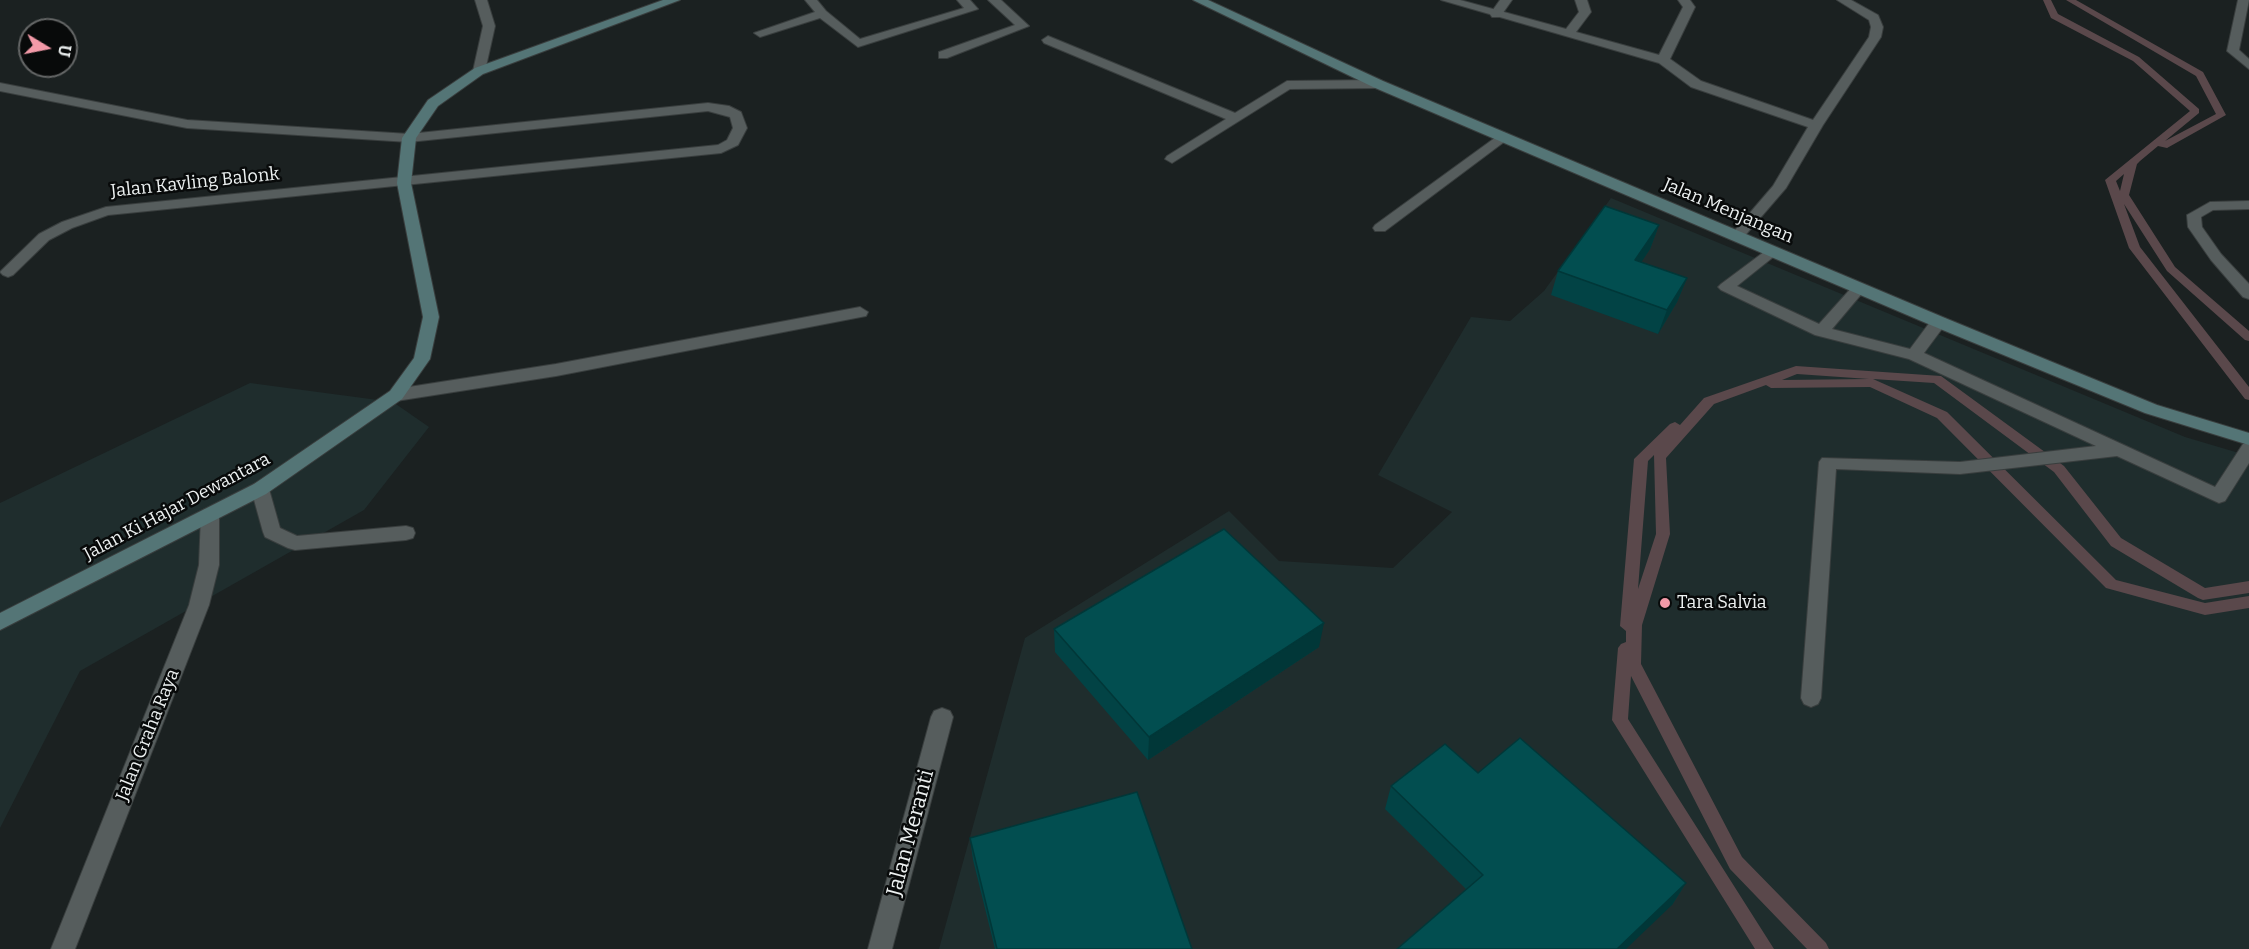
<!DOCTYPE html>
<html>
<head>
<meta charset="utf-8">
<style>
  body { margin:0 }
  #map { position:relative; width:2249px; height:949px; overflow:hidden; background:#1b2121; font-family:Bitter,serif }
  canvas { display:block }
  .north { position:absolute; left:18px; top:18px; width:60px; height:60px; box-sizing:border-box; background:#080a0a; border:2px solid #646666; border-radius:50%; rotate:100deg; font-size:16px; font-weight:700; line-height:24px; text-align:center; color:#edf1f1 }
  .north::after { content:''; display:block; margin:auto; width:21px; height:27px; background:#f39aa8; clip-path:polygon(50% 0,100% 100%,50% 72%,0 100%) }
</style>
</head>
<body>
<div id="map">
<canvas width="2249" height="949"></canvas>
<div class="north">U</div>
</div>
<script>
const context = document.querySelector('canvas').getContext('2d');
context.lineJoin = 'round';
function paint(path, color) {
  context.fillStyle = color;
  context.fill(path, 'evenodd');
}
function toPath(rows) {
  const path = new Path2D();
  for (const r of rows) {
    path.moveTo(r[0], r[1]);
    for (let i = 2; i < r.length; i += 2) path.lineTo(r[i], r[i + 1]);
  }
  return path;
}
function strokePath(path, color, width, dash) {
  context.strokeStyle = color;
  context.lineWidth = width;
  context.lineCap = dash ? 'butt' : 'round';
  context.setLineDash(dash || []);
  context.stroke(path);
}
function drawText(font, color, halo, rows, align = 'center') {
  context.font = font + ' Bitter,serif';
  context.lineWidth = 5;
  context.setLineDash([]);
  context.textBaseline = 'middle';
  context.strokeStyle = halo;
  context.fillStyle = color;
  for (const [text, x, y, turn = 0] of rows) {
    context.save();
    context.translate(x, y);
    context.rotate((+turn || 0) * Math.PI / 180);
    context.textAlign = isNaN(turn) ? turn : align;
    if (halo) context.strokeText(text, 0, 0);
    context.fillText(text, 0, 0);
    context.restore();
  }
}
paint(toPath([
  [1611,198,2185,437,2249,456,2249,949,939,949,1025,638,1229,511,1279,561,1393,568,1452,512,1378,475,1471,317,1510,321,1544,291],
  [250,383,393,402,429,427,364,510,80,671,0,828,0,503]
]), '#1f2d2d');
paint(toPath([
  [2043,0,2051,0,2058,14,2139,57,2199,109,2199,113,2165,141,2216,114,2196,76,2066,0,2076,0,2203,72,2226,115,2167,148,2158,146,2140,161,2137,164,2129,195,2175,267,2249,331,2249,341,2245,340,2167,271,2124,204,2140,247,2249,387,2249,400,2245,399,2129,248,2105,180,2190,111,2133,61,2051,18,2043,0],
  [2124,174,2120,191,2116,181,2124,174],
  [1796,366,1941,376,2064,466,2121,538,2205,588,2249,581,2249,593,2203,600,2198,598,2111,546,2054,472,1934,383,1873,379,1947,412,2116,580,2205,603,2249,596,2249,608,2205,615,2106,588,1937,418,1870,387,1771,388,1766,385,1714,404,1666,458,1670,534,1642,625,1641,664,1742,857,1826,943,1829,949,1807,949,1730,869,1631,676,1628,719,1774,949,1755,949,1612,720,1618,648,1621,644,1626,642,1626,631,1620,626,1634,459,1670,424,1675,422,1680,425,1704,398,1796,366],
  [1797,374,1869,379,1782,380,1797,374],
  [1654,455,1656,534,1638,589,1648,461,1654,455]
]), '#5a484b');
const lane = toPath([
  [805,0,817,0,826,11,860,39,964,8,957,0,970,0,978,9,858,47,820,18,760,37,754,33,815,12,805,0],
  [988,0,1001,0,1029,26,947,58,939,58,939,52,1015,25,988,0],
  [1500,0,1512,0,1500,17,1492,17,1490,14,1500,0],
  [1048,36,1235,113,1287,81,1378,80,1384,84,1378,88,1290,89,1172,163,1165,159,1167,156,1226,119,1044,43,1042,40,1048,36],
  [1772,246,1780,251,1777,254,1737,286,1819,324,1854,285,1864,285,1867,288,1864,291,1832,329,1910,349,1933,318,1945,318,1947,322,1924,353,2215,487,2243,444,2249,442,2249,463,2225,501,2219,503,2117,456,1960,474,1836,469,1821,698,1818,704,1811,707,1804,704,1801,698,1819,462,1822,458,1960,462,2096,446,1909,359,1815,335,1721,290,1718,287,1721,284,1772,246],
  [860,307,868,312,866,316,556,376,396,401,388,395,396,389,556,364,860,307]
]);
const street = toPath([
  [475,0,487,0,495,26,485,71,479,75,473,71,483,26,475,0],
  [1441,0,1460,0,1566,29,1579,12,1575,0,1587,0,1591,12,1576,32,1659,55,1683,7,1678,0,1690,0,1695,7,1670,59,1701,81,1813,120,1869,37,1871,27,1869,20,1837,0,1851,0,1878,15,1883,27,1881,37,1823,125,1786,188,1742,239,1737,240,1730,236,1773,186,1808,127,1691,87,1659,63,1441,0],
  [2238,0,2249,0,2239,50,2249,59,2249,69,2227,51,2238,0],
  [0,83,187,120,409,134,708,103,729,106,741,112,747,128,738,145,721,153,108,215,72,228,49,240,13,275,8,277,3,275,0,272,3,269,39,234,62,222,106,207,718,145,727,140,733,128,730,117,708,111,409,142,187,128,0,91,0,83],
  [1503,132,1510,136,1508,139,1385,231,1375,231,1373,228,1375,225,1503,132],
  [2249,201,2249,209,2213,210,2201,217,2202,227,2221,254,2249,284,2249,299,2243,297,2211,260,2188,227,2187,215,2210,202,2249,201],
  [260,482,266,484,269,489,280,528,297,536,406,526,413,528,415,533,413,538,406,540,295,550,288,548,265,537,263,532,251,489,254,484,260,482],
  [210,508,217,510,219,515,219,565,209,605,75,949,51,949,189,605,199,565,201,515,203,510,210,508],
  [942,708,950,711,953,717,892,949,868,949,931,717,934,711,942,708]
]);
const secondary = toPath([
  [663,0,680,0,483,74,438,106,416,138,411,183,439,317,430,359,402,399,266,494,0,630,0,613,254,484,390,391,414,358,423,317,397,183,402,138,428,100,475,68,663,0],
  [1193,0,1208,0,1383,81,1945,318,2157,405,2249,433,2249,445,2145,413,1933,326,1373,87,1193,0]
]);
strokePath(lane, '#393e3e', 2);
strokePath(street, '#393e3e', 2);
strokePath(secondary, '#393e3e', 2);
paint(lane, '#565d5d');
paint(street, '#565d5d');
paint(secondary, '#547576');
paint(toPath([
  [1659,225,1650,249,1641,262,1687,278,1677,302,1658,334,1551,295,1558,271],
  [1054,629,1319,647,1148,760,1055,652],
  [1478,773,1686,883,1672,905,1467,890,1385,809,1391,786],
  [970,838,1192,949,995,949,973,860]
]), '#024345');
paint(toPath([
  [1659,225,1650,249,1627,284,1635,260],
  [1687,278,1677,302,1658,334,1667,310],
  [1324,623,1319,647,1148,760,1149,737],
  [1686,883,1672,905,1626,949,1617,949]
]), '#013738');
const building = toPath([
  [1605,206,1659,225,1635,260,1687,278,1667,310,1558,271,1605,206],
  [1224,529,1324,623,1149,737,1054,629,1224,529],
  [1520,738,1686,883,1617,949,1397,949,1483,875,1391,786,1445,744,1478,773,1520,738],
  [1137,792,1192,949,997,949,970,838,1137,792]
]);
paint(building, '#024e50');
strokePath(building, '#013738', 1.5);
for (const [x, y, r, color] of [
  [1665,603,6,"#f39aa8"]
]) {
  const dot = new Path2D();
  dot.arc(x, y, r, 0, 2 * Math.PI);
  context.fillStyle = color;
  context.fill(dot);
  strokePath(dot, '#080a0a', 2);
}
drawText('18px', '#edf1f1', '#080a0a', [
  ["Jalan Kavling Balonk",195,183,-6],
  ["Jalan Menjangan",1728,211,23],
  ["Jalan Ki Hajar Dewantara",177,507,-28],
  ["Jalan Graha Raya",148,735,-68]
]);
drawText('18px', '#edf1f1', '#080a0a', [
  ["Tara Salvia",1677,603]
], 'left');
drawText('21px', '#edf1f1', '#080a0a', [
  ["Jalan Meranti",911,833,-75]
]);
</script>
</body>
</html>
